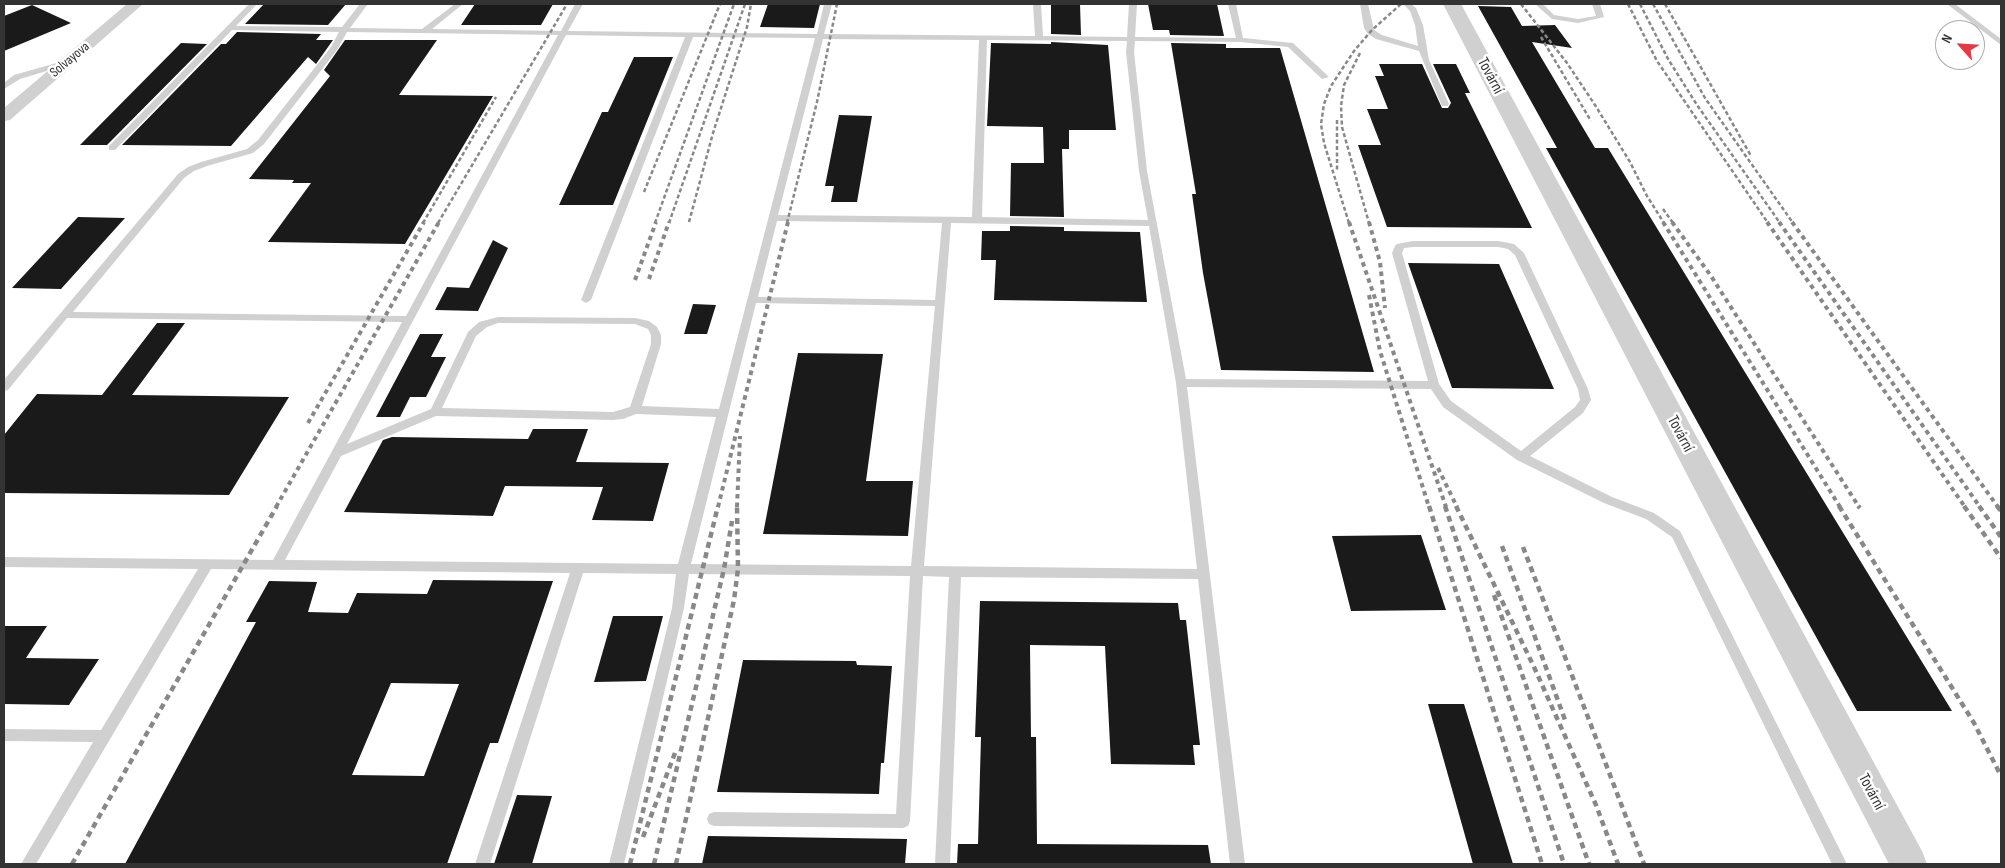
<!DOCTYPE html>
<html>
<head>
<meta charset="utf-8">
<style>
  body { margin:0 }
  #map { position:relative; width:2005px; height:868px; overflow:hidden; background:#fff; font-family:"Sofia Sans Condensed",sans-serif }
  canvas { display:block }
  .frame { position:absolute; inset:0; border:5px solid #333; pointer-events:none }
  .north { position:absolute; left:1935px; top:20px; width:50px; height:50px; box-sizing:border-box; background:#fff; border:1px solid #adadad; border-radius:50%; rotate:296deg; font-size:14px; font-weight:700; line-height:20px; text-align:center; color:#333 }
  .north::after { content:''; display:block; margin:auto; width:18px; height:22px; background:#e63946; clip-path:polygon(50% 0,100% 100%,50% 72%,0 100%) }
</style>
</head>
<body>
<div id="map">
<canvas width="2005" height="868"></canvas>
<div class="frame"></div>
<div class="north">N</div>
</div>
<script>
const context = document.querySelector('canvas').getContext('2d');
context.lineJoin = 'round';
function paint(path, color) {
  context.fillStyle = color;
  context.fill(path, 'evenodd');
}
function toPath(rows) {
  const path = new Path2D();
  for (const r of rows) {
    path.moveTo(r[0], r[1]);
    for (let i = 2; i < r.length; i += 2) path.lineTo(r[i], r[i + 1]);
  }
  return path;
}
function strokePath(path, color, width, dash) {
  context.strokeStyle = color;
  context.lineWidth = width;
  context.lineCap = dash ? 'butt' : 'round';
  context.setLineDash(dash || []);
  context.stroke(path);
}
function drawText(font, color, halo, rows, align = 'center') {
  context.font = font + ' "Sofia Sans Condensed",sans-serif';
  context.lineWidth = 5;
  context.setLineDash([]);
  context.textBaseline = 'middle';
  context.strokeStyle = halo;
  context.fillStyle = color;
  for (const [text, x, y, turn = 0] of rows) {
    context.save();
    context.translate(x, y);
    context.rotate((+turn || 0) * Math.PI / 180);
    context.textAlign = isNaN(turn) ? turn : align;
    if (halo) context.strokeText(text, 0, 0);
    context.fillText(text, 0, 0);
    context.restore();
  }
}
paint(toPath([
  [264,4,346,4,328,25,245,24],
  [475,4,553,4,541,25,461,25],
  [768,4,820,4,814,28,760,27],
  [1051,4,1080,4,1081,35,1051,34],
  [1148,4,1217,4,1224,36,1170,35,1169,30,1153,30],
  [32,5,71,23,4,51,4,16],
  [1478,6,1511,7,1522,26,1555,25,1572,48,1532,42,1595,148,1608,148,1952,711,1857,711,1546,148,1557,148],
  [237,32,321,34,316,40,333,40,316,64,308,57,231,146,122,145,221,44,226,44],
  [345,40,437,40,399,95,493,96,405,244,268,242,311,183,292,183,294,180,249,179,330,76,324,70],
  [1051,42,1108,45,1116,130,1069,130,1069,149,1062,149,1064,217,1010,216,1011,163,1044,163,1043,127,987,126,991,43,1051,44],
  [181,43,207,44,107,145,80,145],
  [1171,43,1226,44,1226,48,1280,48,1374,372,1221,370,1203,273,1192,194,1196,194],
  [634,57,673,57,613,205,559,205,602,112,608,112],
  [1379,64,1422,64,1442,108,1448,108,1451,103,1433,64,1456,64,1470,93,1465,93,1532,228,1387,227,1358,145,1381,145,1367,109,1388,109,1375,76,1384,76],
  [839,115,872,116,857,202,831,202,834,186,825,186],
  [78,217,125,218,61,289,12,288],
  [1010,226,1064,227,1064,231,1140,232,1147,302,994,300,996,260,981,260,982,231,1010,231],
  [493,240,508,248,478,311,435,310,447,287,469,288],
  [1408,263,1499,264,1554,389,1452,388],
  [693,304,716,305,707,334,684,334],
  [157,323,185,323,132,395,289,397,229,495,4,493,4,435,37,394,102,395],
  [420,334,443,334,431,357,446,357,426,397,410,397,400,417,376,417],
  [798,353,883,354,866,481,913,481,908,536,763,534],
  [533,429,588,429,576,462,669,463,653,521,592,520,603,487,505,486,493,516,344,512,383,440,392,437,528,439],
  [1421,535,1446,610,1351,611,1332,536],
  [433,580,553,581,498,743,490,743,447,864,125,864,256,622,246,622,269,581,317,582,308,612,348,613,357,593,427,594],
  [391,683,459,684,424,776,352,775],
  [980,601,1178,603,1180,620,1186,620,1200,745,1193,745,1195,765,1111,764,1105,646,1030,645,1031,737,1036,737,1037,844,1208,845,1211,864,957,864,958,844,978,844,981,737,975,737],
  [613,616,663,616,646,681,594,682],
  [4,626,47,626,26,658,99,659,69,705,4,704],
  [743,660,856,661,857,665,892,666,884,763,881,763,879,794,717,792],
  [1428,704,1464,704,1513,864,1473,864],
  [517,795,552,796,532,864,494,864],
  [708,836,907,839,905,864,702,864]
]), '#1a1a1a');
paint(toPath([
  [249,4,257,4,236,26,342,27,360,4,368,4,350,28,422,29,455,4,463,4,432,29,561,31,575,4,583,4,568,31,817,34,824,4,832,4,824,34,1035,36,1033,4,1041,4,1043,36,1127,37,1129,4,1137,4,1135,37,1236,38,1228,4,1236,4,1243,38,1293,43,1329,77,1322,79,1288,47,1240,42,1135,41,1134,52,1147,171,1186,379,1428,381,1392,253,1395,246,1397,244,1413,241,1498,241,1514,244,1524,253,1588,389,1591,400,1583,413,1530,456,1612,497,1654,513,1680,531,1847,864,1832,864,1672,537,1646,519,1604,503,1517,460,1443,407,1431,389,1187,387,1245,864,1230,864,1198,579,961,577,950,864,935,864,949,577,923,576,910,821,908,826,903,828,714,826,709,824,707,819,709,814,714,812,896,814,910,576,689,574,684,608,624,864,609,864,672,608,676,574,583,573,490,864,475,864,570,573,211,569,36,864,21,864,93,742,4,741,4,729,101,730,198,569,4,567,4,557,273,560,402,322,67,318,8,390,4,391,4,380,178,174,188,167,201,162,247,149,258,140,331,47,339,32,232,30,115,150,109,150,109,146,249,4],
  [347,32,558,35,406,316,73,312,184,178,194,171,207,166,253,153,264,144,337,50,347,32],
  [566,35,685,37,581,300,586,303,591,300,693,37,815,38,719,409,642,406,661,344,661,335,657,327,649,321,635,318,498,317,479,322,468,332,431,409,347,444,566,35],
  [823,39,979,40,972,217,778,215,823,39],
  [987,40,1127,41,1126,52,1139,171,1148,220,982,217,987,40],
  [777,221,942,223,935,300,758,297,777,221],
  [951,223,1149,226,1176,383,1197,569,924,566,951,223],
  [1413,247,1498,247,1508,249,1515,255,1578,389,1580,400,1575,407,1521,451,1451,401,1439,384,1402,253,1404,248,1413,247],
  [756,303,935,306,911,566,691,564,756,303],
  [498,323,635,324,648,329,651,335,651,344,630,407,613,412,442,408,476,336,487,327,498,323],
  [636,414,716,417,678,564,285,560,341,456,436,416,613,420,623,419,636,414],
  [1360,4,1368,4,1374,30,1382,35,1418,46,1415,25,1410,11,1403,4,1411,4,1416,8,1423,25,1429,60,1449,104,1448,106,1442,106,1441,104,1419,51,1376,39,1368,34,1364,28,1360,4],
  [1535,4,1543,4,1554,15,1578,19,1596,16,1592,4,1600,4,1604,17,1578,23,1552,19,1535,4],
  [1947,4,1955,4,2001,39,2001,45,1947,4],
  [67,60,70,60,70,64,20,79,4,89,4,83,14,75,67,60]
]), '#d0d0d0');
paint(toPath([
  [127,4,143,4,10,120,4,121,4,108,127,4]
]), '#d0d0d0');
paint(toPath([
  [1443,4,1461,4,1922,851,1927,864,1889,864,1443,4]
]), '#d0d0d0');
strokePath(toPath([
  [1521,4,1567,63,1595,105,1630,162,1647,196,1664,223],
  [1628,4,1657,61,1768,223],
  [1640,4,1668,59,1697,105,1780,223],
  [1653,4,1705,98,1793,223],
  [1665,4,1751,156],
  [1541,37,1591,121],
  [1360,53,1344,85,1341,106,1342,127,1369,223],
  [1337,120,1337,170],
  [644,192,720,4],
  [1663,209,1673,223],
  [689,222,713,133,747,27,751,4],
  [423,223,496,97],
  [438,223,567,4],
  [655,223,734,4],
  [669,223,745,4],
  [787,223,817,102,837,4],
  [1349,223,1324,143,1321,124,1324,104,1331,86,1354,51,1372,30,1401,4]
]), '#888', 2.5, [4, 2.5]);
strokePath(toPath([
  [1349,222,1446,507],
  [1369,222,1380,262,1385,308],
  [1663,222,1840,507],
  [1672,222,1711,276,1859,507],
  [1767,222,1965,507],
  [1779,222,1980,507],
  [1792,222,1998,507],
  [649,279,669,222],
  [635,280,656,222],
  [1369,295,1380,351,1429,507],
  [308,423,424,222],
  [1438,468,1457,507],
  [276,507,439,222],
  [718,507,788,222],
  [737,507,740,436]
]), '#888', 4, [4.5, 4]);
strokePath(toPath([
  [1429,506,1542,864],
  [1445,506,1564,864],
  [1456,506,1534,667,1596,805,1618,864],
  [1839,506,1974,723,2001,776],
  [1858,506,1860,508],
  [1964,506,2001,558],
  [1979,506,2001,537],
  [1997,506,2001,511],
  [1502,546,1565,720],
  [1523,547,1644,864],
  [1494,595,1589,864],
  [643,837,675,753],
  [72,864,277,506],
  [630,864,718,506],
  [654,864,724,569,732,521],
  [676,864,734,600,738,569,737,506]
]), '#888', 4.5, [6, 4.5]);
drawText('14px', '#333', '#fff', [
  ["Solvayova",70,60,-40]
]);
drawText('16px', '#333', '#fff', [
  ["Tovární",1490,76,62],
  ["Tovární",1680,434,62],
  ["Tovární",1871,792,62]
]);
</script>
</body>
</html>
